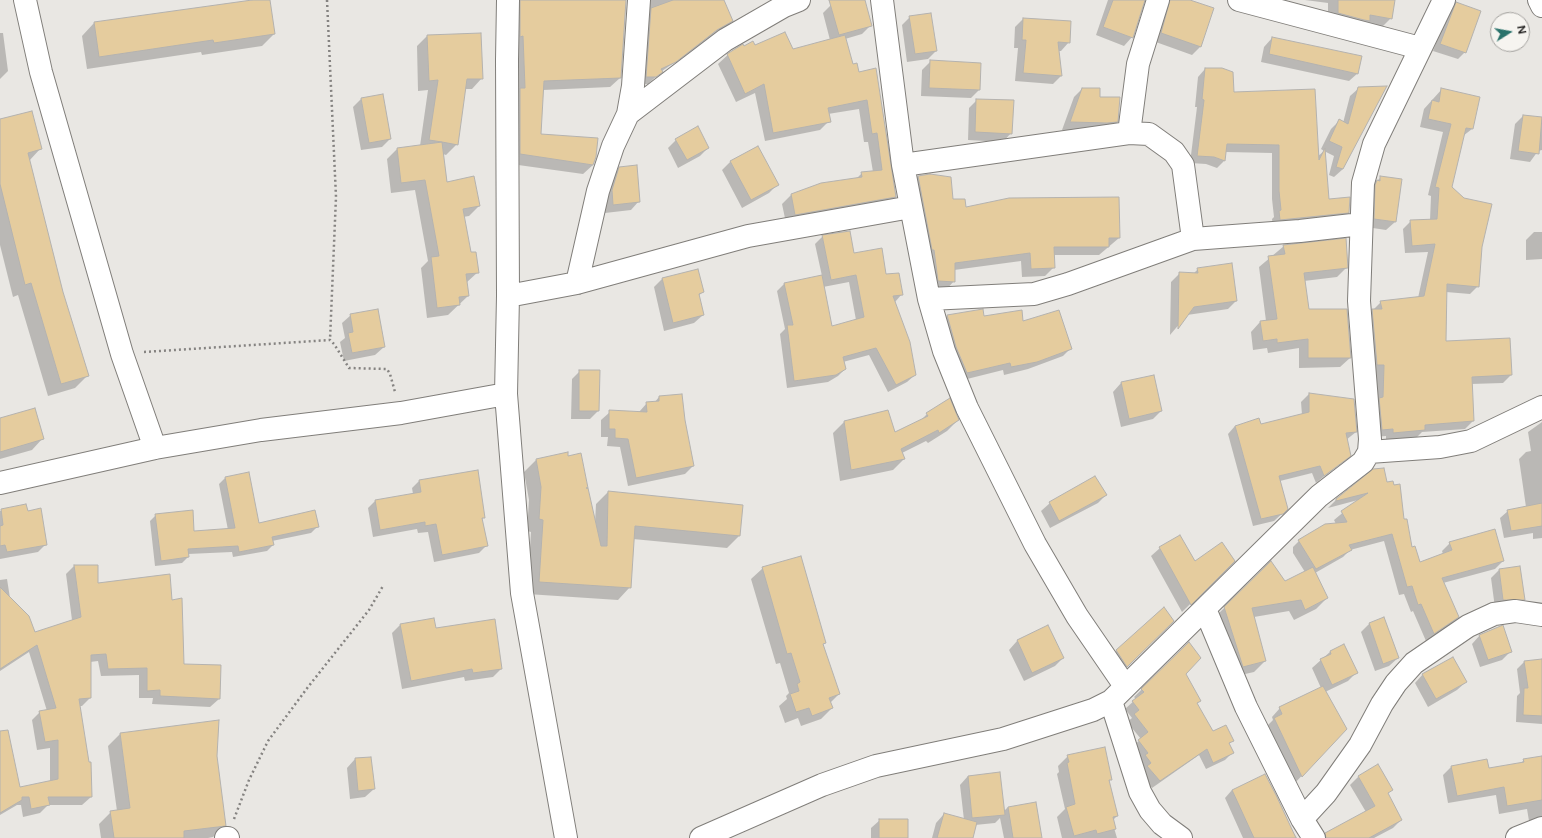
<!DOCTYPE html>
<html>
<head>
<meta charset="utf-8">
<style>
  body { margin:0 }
  #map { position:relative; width:1542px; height:838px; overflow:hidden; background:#e9e7e3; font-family:Figtree,sans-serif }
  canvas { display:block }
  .north { position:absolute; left:1490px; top:12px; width:40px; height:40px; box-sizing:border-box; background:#f6f4f0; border:1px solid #a3a19e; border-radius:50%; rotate:79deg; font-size:11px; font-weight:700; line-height:16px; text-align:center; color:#262524 }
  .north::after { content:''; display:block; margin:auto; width:14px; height:18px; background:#2a726b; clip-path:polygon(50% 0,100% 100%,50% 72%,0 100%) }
</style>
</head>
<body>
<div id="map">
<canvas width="1542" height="838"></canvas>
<div class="north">N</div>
</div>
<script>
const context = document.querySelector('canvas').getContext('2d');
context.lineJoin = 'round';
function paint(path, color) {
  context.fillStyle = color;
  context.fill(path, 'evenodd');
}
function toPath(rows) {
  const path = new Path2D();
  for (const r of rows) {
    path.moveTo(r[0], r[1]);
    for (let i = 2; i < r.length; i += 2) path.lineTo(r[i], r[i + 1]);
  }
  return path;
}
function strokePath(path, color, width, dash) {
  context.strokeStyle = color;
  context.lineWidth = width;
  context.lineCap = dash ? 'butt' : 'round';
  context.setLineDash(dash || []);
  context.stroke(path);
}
paint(toPath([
  [258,0,269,0,274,34,262,46,202,55,201,52,87,69,82,36,94,23],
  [506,0,625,0,620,78,610,87,543,90,540,135,593,165,583,174,511,164],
  [642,0,723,0,732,21,725,28,662,71,648,84,639,84],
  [848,0,864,0,871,25,862,34,845,39,852,65,858,73,875,69,895,197,886,206,786,223,782,204,791,195,856,179,862,173,873,172,868,142,864,142,859,109,828,114,829,121,820,130,765,141,755,93,736,102,718,64,732,51,743,47,754,46,792,51,830,40,823,13,831,5],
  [1108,0,1144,0,1132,37,1124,46,1096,35],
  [1164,0,1184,0,1201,46,1192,55,1153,41],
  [1305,0,1394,0,1391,18,1381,28,1328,23,1328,3],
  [1456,3,1465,52,1458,59,1433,51,1449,10],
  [910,17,936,51,928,59,907,62,902,25],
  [1023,19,1069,42,1061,51,1058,51,1061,76,1053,84,1015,81,1018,48,1014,48,1015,27],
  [0,33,3,33,8,71,0,79],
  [427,36,482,78,472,89,465,89,457,144,446,155,443,154,447,183,479,206,469,216,463,217,470,253,478,272,466,283,468,296,448,315,427,318,421,268,428,261,415,190,391,193,387,159,397,149,420,146,428,90,418,91,417,46],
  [1272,38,1358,73,1349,81,1261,62,1264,47],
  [930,62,979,90,971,98,921,96,922,70],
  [1205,69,1317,157,1324,151,1321,149,1331,129,1339,121,1343,123,1350,96,1359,88,1343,169,1334,177,1329,175,1334,156,1324,151,1328,200,1348,212,1341,220,1273,227,1272,219,1274,217,1272,199,1272,153,1225,152,1224,161,1217,168,1206,164,1190,163,1197,107,1195,107,1198,77],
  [1082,89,1099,98,1117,122,1108,130,1098,131,1062,130,1074,97],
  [1442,89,1472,129,1463,136,1451,187,1478,286,1470,294,1446,292,1445,343,1511,375,1503,383,1471,384,1473,421,1465,429,1422,432,1416,438,1386,441,1386,436,1374,437,1376,373,1369,373,1365,318,1381,302,1418,298,1428,252,1405,253,1403,229,1411,221,1430,220,1431,196,1428,195,1443,132,1420,127,1424,109],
  [361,99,390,139,382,147,361,150,353,107],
  [977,100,1011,133,1003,142,968,140,969,108],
  [1523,116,1542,118,1542,150,1538,151,1530,162,1510,159,1515,124],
  [0,120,41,148,29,161,62,292,88,375,75,388,48,396,18,295,13,297,0,245],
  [676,140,708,148,700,156,678,168,668,148],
  [731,161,777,185,769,193,742,208,722,170],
  [620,168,639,201,631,210,605,213,604,199,611,176],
  [918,176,965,209,1119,238,1099,255,1053,255,1054,267,1045,276,1022,277,1021,261,954,270,954,281,946,290,930,289,910,185],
  [1381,177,1401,180,1395,222,1386,230,1366,227,1373,185],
  [1534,232,1542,232,1542,259,1526,260,1526,240],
  [823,236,885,275,902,294,895,302,915,375,907,382,888,392,869,355,843,362,845,369,838,376,828,382,787,388,780,334,785,329,777,291,784,284,822,276,815,244],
  [849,282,856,320,832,327,823,287],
  [1284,246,1347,267,1337,277,1304,281,1308,310,1350,358,1340,367,1299,368,1299,348,1268,353,1267,348,1253,350,1251,332,1260,322,1266,321,1259,267],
  [1198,269,1236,301,1228,309,1187,315,1170,335,1171,282,1180,273,1193,274],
  [662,279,703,292,698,296,703,315,694,323,664,331,654,287],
  [982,310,983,317,1023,323,1071,348,1063,356,1028,369,1004,375,1003,370,959,381,939,324,947,316],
  [351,315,384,347,375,355,344,361,340,342,345,338,342,323],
  [580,371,598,411,590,419,571,419,572,379],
  [1153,376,1161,411,1153,419,1121,427,1113,392,1121,383],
  [1309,394,1356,432,1346,440,1350,455,1316,483,1312,473,1280,481,1287,509,1274,521,1253,526,1228,434,1235,426,1260,425,1302,415,1301,402],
  [659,397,684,420,693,466,685,474,628,486,620,447,607,446,608,437,601,437,601,420,610,412,639,412,647,403,654,403],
  [927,414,958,420,947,431,928,443,926,441,902,453,904,459,893,470,840,481,833,433,844,422,895,433,921,420],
  [0,419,43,438,32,450,0,459],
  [1542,422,1542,538,1533,539,1533,533,1504,538,1500,518,1508,511,1526,507,1519,459,1526,452,1531,451,1528,432],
  [568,457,595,523,596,504,608,492,742,506,739,536,727,548,633,539,630,587,618,600,527,594,531,532,527,531,529,500,524,472,536,460],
  [225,478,258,524,317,527,311,533,272,541,273,545,267,551,233,557,232,552,188,554,188,557,182,563,155,566,150,521,156,515,193,532,228,530,219,484],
  [419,481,484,517,482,519,487,545,479,553,434,562,428,532,418,533,417,529,373,537,368,508,375,501,413,494,412,488],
  [1386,484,1403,521,1411,548,1419,563,1443,554,1442,551,1450,543,1503,561,1495,569,1443,583,1458,617,1450,625,1426,641,1413,611,1411,612,1404,594,1399,595,1384,541,1350,550,1343,557,1315,573,1327,598,1316,609,1294,620,1289,611,1254,617,1265,661,1254,672,1232,677,1213,619,1271,562,1285,582,1305,572,1293,553,1293,547,1301,539,1336,524,1334,520,1358,500,1328,508,1336,500],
  [1106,495,1098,503,1050,528,1041,511,1050,503],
  [25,505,27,512,46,544,38,552,0,559,0,511],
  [1160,548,1194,562,1234,561,1182,612,1151,556],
  [74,566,97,584,171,601,183,664,219,699,210,707,152,704,153,698,139,698,139,675,101,676,98,661,90,662,90,698,82,706,80,706,91,797,82,805,48,805,40,813,23,817,21,805,17,805,0,815,0,760,19,788,50,781,50,748,37,750,32,720,40,712,47,711,29,652,0,671,0,580,7,579,10,598,34,633,72,620,66,574],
  [1519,567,1524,600,1516,608,1495,608,1491,578,1499,570],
  [763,568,825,642,822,645,839,694,830,703,832,708,821,719,801,726,798,718,785,723,779,706,787,699,786,696,789,693,780,663,776,664,751,579],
  [1163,608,1173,621,1121,673,1110,657],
  [1369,624,1398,658,1389,666,1375,671,1361,632],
  [400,625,435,629,501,669,493,677,465,681,464,677,402,689,392,633],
  [1048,627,1063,658,1055,666,1024,681,1009,650,1017,641],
  [1480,635,1511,651,1502,660,1480,667,1472,644],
  [1189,643,1185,674,1200,701,1196,704,1212,733,1232,741,1228,745,1232,753,1225,760,1206,769,1199,755,1152,788,1140,774,1131,748,1141,739,1127,722,1132,718,1125,709,1136,699,1134,697],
  [1331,651,1356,673,1348,681,1325,692,1346,729,1294,784,1266,727,1273,720,1272,717,1280,708,1321,688,1312,668],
  [1542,660,1542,724,1516,722,1517,696,1520,693,1517,669,1524,662],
  [1423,674,1466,682,1457,690,1428,707,1415,683],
  [120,734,216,756,225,825,213,837,208,838,101,838,99,824,111,812,117,811,108,746],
  [1068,756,1111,779,1108,782,1117,816,1112,821,1117,838,1062,838,1057,817,1065,809,1057,774,1059,772,1058,766],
  [1542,757,1542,819,1529,821,1527,809,1499,814,1496,795,1448,803,1443,775,1452,766,1488,769,1520,764,1524,760],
  [355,759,374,789,365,797,350,799,347,768],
  [968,776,1003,812,1008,807,1041,838,1004,838,1000,818,995,823,975,825,972,838,932,838,936,823,944,814,964,820,960,785],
  [1358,777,1392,790,1387,794,1401,820,1393,828,1374,838,1326,838,1366,812,1350,785],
  [1232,790,1289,826,1297,838,1243,838,1225,798],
  [880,820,907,838,871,838,871,828]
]), '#0003');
const building = toPath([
  [252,0,270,0,275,34,214,43,213,40,99,57,94,22,252,0],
  [520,0,626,0,621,78,544,81,541,134,598,138,596,157,593,165,520,154,520,88,525,88,523,36,520,37,520,0],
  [673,0,724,0,733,21,717,30,676,62,661,69,663,72,656,77,646,77,651,8,673,0],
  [829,0,865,0,872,26,839,35,829,0],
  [1113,0,1145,0,1133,38,1103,27,1113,0],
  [1170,0,1190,0,1214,8,1201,47,1161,33,1170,0],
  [1338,0,1395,0,1392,19,1370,15,1370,21,1364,20,1338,13,1338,0],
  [1456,2,1481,11,1466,53,1440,44,1456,2],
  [931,13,937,51,915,54,909,16,931,13],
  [1023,18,1071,21,1070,43,1058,42,1062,76,1023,73,1026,40,1022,40,1023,18],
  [785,32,793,49,845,35,853,64,857,63,859,72,876,68,896,197,795,215,791,194,821,183,862,177,861,172,882,170,877,133,872,134,867,100,828,108,831,122,773,133,764,84,745,94,727,54,743,44,744,46,753,41,755,45,785,32],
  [481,33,483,79,467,79,458,145,442,142,447,182,474,176,480,206,463,209,471,252,476,252,479,273,466,274,469,296,459,297,460,305,437,308,431,257,439,256,425,180,401,183,397,148,442,142,429,140,438,80,429,81,427,35,481,33],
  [1272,37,1362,56,1358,74,1269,54,1272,37],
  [930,60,981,63,980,90,929,88,930,60],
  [1205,68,1222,68,1233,72,1234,92,1315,89,1319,160,1325,148,1329,199,1350,197,1349,213,1280,220,1279,211,1281,210,1279,191,1279,145,1227,144,1225,161,1214,157,1197,156,1204,100,1202,99,1205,68],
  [1387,86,1343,169,1336,167,1342,147,1329,141,1339,119,1348,124,1358,87,1387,86],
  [1082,88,1100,88,1100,97,1120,97,1118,122,1107,123,1070,122,1082,88],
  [1441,88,1480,97,1473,129,1466,128,1452,187,1464,198,1492,204,1482,247,1479,287,1447,284,1446,341,1510,338,1512,375,1472,377,1474,421,1425,425,1425,430,1393,433,1393,429,1382,430,1379,398,1383,397,1384,365,1377,365,1372,309,1382,309,1380,301,1424,296,1435,244,1412,246,1410,220,1437,219,1439,188,1435,187,1451,124,1428,119,1432,100,1439,102,1441,88],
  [383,94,391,139,369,143,361,98,383,94],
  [976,99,1014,100,1012,134,975,132,976,99],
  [32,111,42,149,28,153,63,292,89,376,61,384,31,283,25,285,0,184,0,119,32,111],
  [1523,115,1542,117,1539,154,1518,151,1523,115],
  [698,126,709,148,687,160,675,139,698,126],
  [758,146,779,185,751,200,730,161,758,146],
  [637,165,640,202,613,205,612,190,619,167,637,165],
  [930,174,951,177,953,199,965,199,966,207,1009,198,1119,197,1120,238,1109,238,1109,247,1054,247,1055,268,1031,269,1030,253,955,263,955,282,938,281,934,250,932,250,918,176,930,174],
  [1380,176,1402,179,1396,222,1374,219,1375,185,1377,180,1380,181,1380,176],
  [850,231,854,253,882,248,886,274,899,273,903,295,893,296,910,342,916,375,896,385,876,348,843,357,846,369,836,375,794,381,787,325,793,325,784,283,822,275,832,326,864,317,856,275,831,280,822,235,850,231],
  [1346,238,1348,268,1304,273,1309,309,1347,309,1351,358,1308,358,1308,339,1277,343,1277,339,1263,341,1260,321,1277,319,1268,256,1285,254,1283,245,1346,238],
  [1232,263,1237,301,1194,307,1178,329,1179,272,1198,273,1197,268,1232,263],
  [698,269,704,292,699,294,704,315,673,323,662,278,698,269],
  [378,309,385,347,352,353,348,333,353,332,350,314,378,309],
  [983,309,984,316,1022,310,1023,321,1059,310,1072,349,1037,362,1011,367,1010,363,967,373,956,347,947,315,983,309],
  [579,370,600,370,599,411,579,411,579,370],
  [1154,375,1162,411,1129,419,1121,382,1154,375],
  [1309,393,1354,399,1357,432,1346,433,1351,456,1324,476,1320,466,1279,476,1288,509,1283,514,1261,519,1235,426,1259,418,1261,424,1309,412,1309,393],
  [682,394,685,420,694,466,636,478,628,439,615,438,615,429,609,429,609,410,647,412,646,402,659,401,659,396,682,394],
  [950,398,959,420,939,433,938,430,901,449,905,459,851,470,844,421,888,410,895,432,928,416,926,413,950,398],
  [35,408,44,439,0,452,0,418,35,408],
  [568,452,568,456,581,453,588,488,586,488,588,488,601,546,607,546,608,491,743,505,740,536,635,526,631,588,539,582,543,520,539,519,541,487,536,459,568,452],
  [1384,468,1387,482,1393,481,1394,485,1400,484,1404,519,1407,519,1412,547,1415,546,1420,562,1452,550,1449,542,1495,529,1504,561,1442,578,1459,617,1434,634,1421,604,1418,605,1412,586,1407,587,1392,534,1349,545,1352,550,1316,569,1298,540,1325,524,1347,522,1341,511,1368,493,1336,501,1336,499,1373,469,1384,468],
  [478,470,485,518,482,518,488,546,442,555,436,524,425,526,425,522,380,530,375,500,421,492,419,480,478,470],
  [249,472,259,523,315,510,319,527,272,537,274,545,239,552,238,546,188,549,189,557,161,561,155,514,193,510,194,531,235,528,225,477,249,472],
  [1095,476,1107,495,1059,521,1049,502,1095,476],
  [1542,503,1542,526,1511,531,1507,510,1542,503],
  [26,504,28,511,41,508,47,545,7,552,5,545,0,546,0,526,3,525,1,509,26,504],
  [1180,535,1195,561,1222,542,1235,561,1191,605,1159,547,1180,535],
  [801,556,826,643,823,644,840,694,829,698,833,708,812,716,809,708,796,712,790,694,799,691,797,684,800,682,791,653,787,654,762,567,801,556],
  [1271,561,1285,581,1313,567,1328,598,1305,610,1301,600,1252,608,1266,661,1243,667,1224,607,1271,561],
  [74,565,98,565,98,583,170,574,172,600,182,598,184,664,221,665,220,699,160,696,160,690,147,691,147,668,108,669,106,654,91,655,91,698,79,699,89,762,91,762,92,797,48,797,50,805,31,809,29,797,22,797,22,800,0,813,0,731,8,730,20,787,58,779,58,740,45,742,39,711,56,708,37,645,0,669,0,587,29,616,35,632,81,617,74,565],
  [1520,566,1525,600,1503,600,1499,569,1520,566],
  [1164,607,1174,621,1127,667,1116,650,1164,607],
  [1384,617,1399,658,1383,664,1369,623,1384,617],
  [434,618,436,628,495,619,502,669,473,673,472,669,411,681,400,624,434,618],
  [1048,625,1064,658,1032,673,1017,640,1048,625],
  [1503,625,1512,652,1488,660,1479,635,1503,625],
  [1189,642,1201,658,1186,674,1201,701,1197,703,1213,731,1226,725,1234,741,1229,743,1234,753,1213,763,1207,749,1160,781,1147,766,1151,763,1145,755,1148,753,1138,740,1148,732,1134,714,1139,710,1132,701,1144,692,1141,689,1189,642],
  [1344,644,1358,673,1332,685,1320,659,1331,654,1330,651,1344,644],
  [1453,657,1467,682,1436,699,1422,674,1453,657],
  [1542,659,1542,716,1523,715,1524,688,1528,688,1524,661,1542,659],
  [1323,686,1347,729,1302,777,1274,718,1282,714,1279,707,1323,686],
  [219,720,217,756,226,826,184,831,184,838,114,838,110,811,130,808,120,733,219,720],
  [1105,747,1112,780,1109,780,1118,816,1113,817,1116,829,1097,834,1096,830,1074,836,1066,807,1075,804,1067,763,1069,762,1067,755,1105,747],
  [1542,756,1542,800,1507,806,1504,787,1457,796,1451,766,1487,759,1489,768,1524,762,1523,759,1542,756],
  [371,757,375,789,358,791,355,758,371,757],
  [1378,764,1393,790,1388,793,1402,820,1369,838,1326,838,1325,833,1375,806,1358,776,1378,764],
  [1000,772,1005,815,972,818,968,776,1000,772],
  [1265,774,1276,795,1296,838,1254,838,1232,790,1265,774],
  [1036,802,1042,838,1013,838,1008,807,1036,802],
  [944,813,977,822,973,838,937,838,944,813],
  [879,819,908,819,908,838,879,838,879,819]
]);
paint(building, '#e5cc9e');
strokePath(building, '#b4b2af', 1);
const minor = toPath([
  [25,0,41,72,122,354,155,448],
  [508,0,507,60,508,296,506,394,522,593,566,838],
  [882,0,903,165,929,299,944,351,967,408,1035,544,1077,616,1125,686],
  [1239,0,1420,48],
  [1539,0,1542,6],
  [628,114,725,40,784,6,799,0],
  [1129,133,1138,64,1158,0],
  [903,165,1129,133,1149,134,1174,152,1183,165,1193,239],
  [577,283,598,191,613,146,628,114,633,86,639,0],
  [508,296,577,283,748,236,911,207],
  [929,299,1034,294,1068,284,1193,239,1300,231,1361,224],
  [1369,452,1440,447,1471,441,1542,407],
  [0,483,155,448,261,430,401,413,506,394],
  [1205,609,1246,707,1302,819,1314,838],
  [1111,701,1140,792,1150,810,1162,824,1181,838],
  [1302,819,1326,793,1360,745,1382,704,1396,683,1414,663,1468,626,1494,614,1515,611,1542,615],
  [226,838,228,838],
  [701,838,822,785,876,766,1003,739,1093,710,1111,701,1319,496,1363,462,1369,452,1370,439,1359,301,1363,183,1374,144,1444,0],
  [1517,838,1542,828]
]);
strokePath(minor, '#807e7a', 24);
strokePath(toPath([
  [327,0,336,197,330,340],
  [144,352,330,340,334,344,349,368,387,369,390,374,395,392],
  [234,819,249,780,268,741,308,687,369,610,383,586]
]), '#858381', 2.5, [2, 3]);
strokePath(minor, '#fff', 22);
</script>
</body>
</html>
